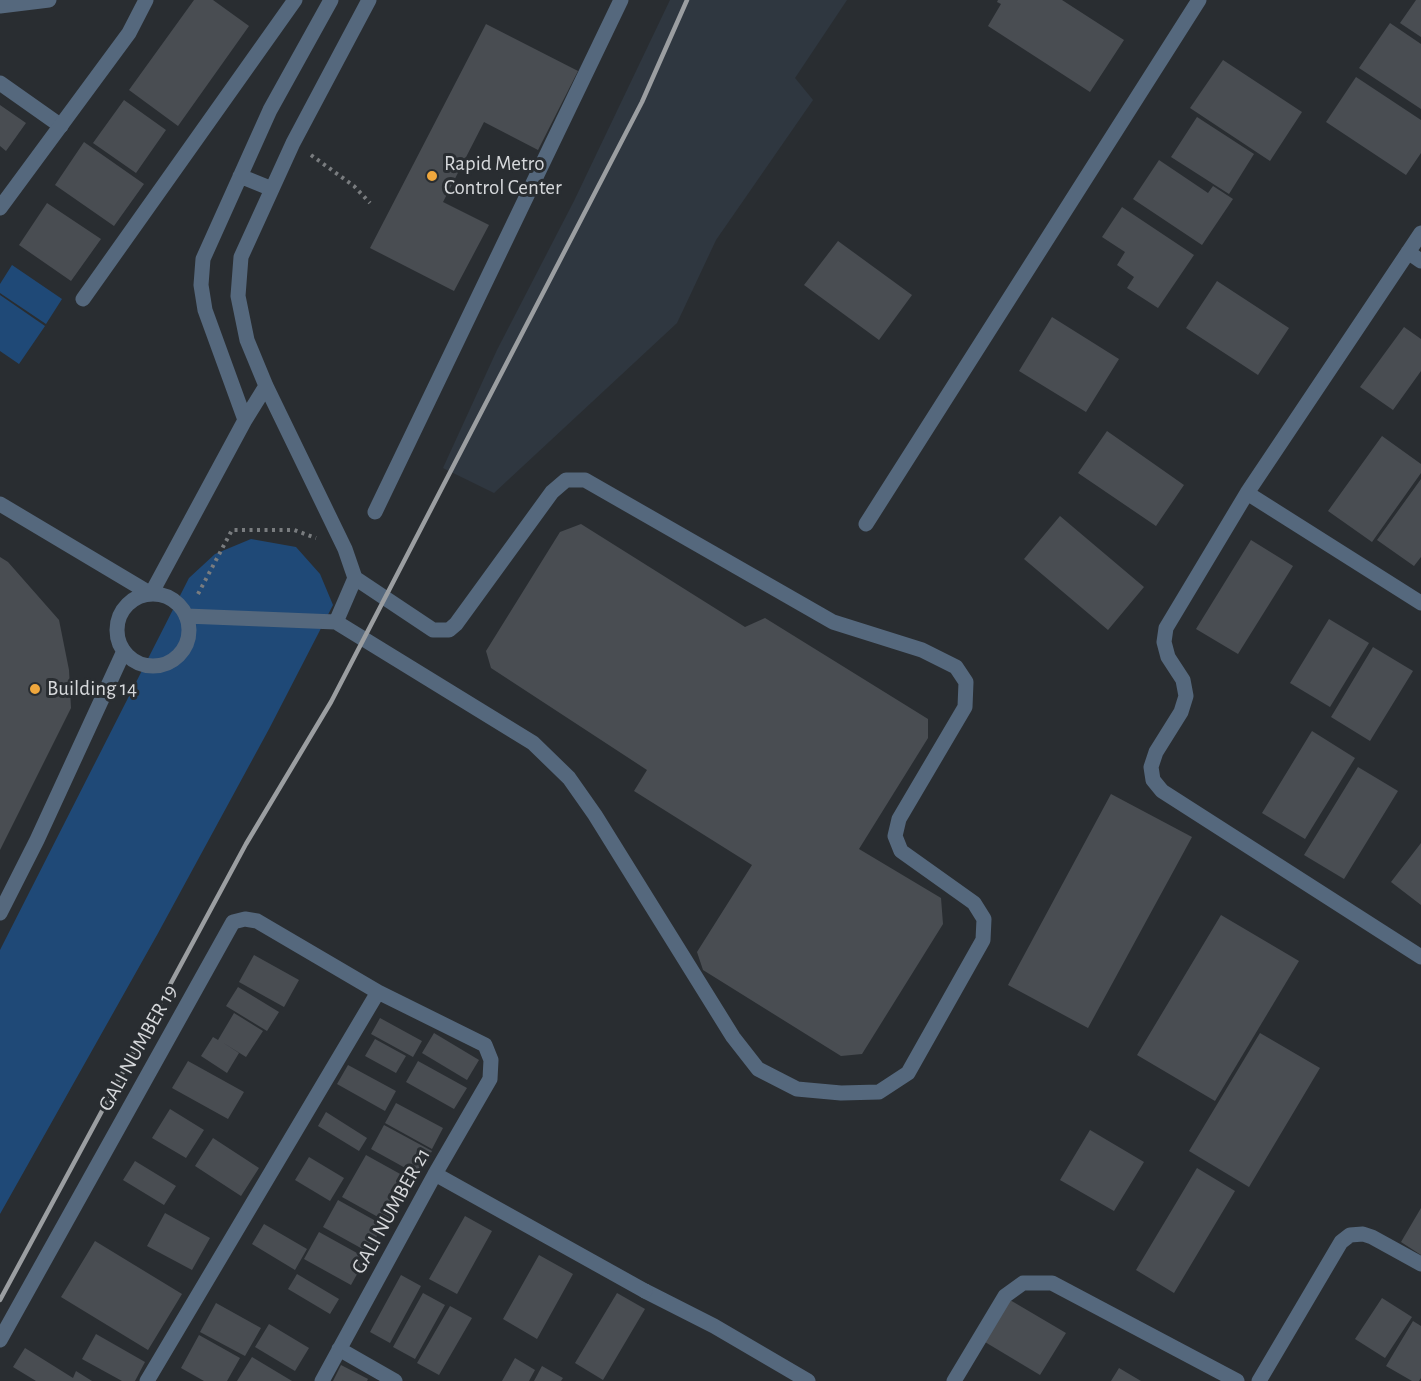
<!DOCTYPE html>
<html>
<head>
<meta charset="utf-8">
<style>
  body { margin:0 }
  canvas { display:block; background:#292d31 }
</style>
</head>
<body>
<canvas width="1421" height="1381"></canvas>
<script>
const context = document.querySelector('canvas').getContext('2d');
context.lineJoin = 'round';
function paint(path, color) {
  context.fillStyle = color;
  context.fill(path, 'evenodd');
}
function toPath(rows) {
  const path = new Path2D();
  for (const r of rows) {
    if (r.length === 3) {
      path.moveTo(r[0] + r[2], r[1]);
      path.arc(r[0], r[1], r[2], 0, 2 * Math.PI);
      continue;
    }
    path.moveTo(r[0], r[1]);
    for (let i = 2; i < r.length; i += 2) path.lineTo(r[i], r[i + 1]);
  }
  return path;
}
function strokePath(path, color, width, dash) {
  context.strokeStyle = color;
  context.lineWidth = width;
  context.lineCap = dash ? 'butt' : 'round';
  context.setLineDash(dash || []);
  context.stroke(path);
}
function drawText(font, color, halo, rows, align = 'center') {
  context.font = font + ' "Alegreya Sans",sans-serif';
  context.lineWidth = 6;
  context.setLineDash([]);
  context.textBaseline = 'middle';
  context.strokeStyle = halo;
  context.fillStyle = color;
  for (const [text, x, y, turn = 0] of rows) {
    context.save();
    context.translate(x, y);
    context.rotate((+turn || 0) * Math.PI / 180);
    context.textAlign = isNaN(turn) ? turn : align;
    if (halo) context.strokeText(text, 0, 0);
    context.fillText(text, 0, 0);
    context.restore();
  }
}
paint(toPath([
  [670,0,847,0,795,78,813,100,716,240,677,323,494,493,443,468,497,350,574,201]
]), '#2f3740');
paint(toPath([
  [12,265,62,299,46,324,0,293,0,284],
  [0,295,45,326,19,364,0,351],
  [251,539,296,547,320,574,333,605,269,729,157,935,0,1214,0,950,189,578,215,554]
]), '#1f4977');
paint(toPath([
  [194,0,213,0,249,26,178,126,129,90],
  [998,0,1062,0,1124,40,1090,92,988,26,1001,4,997,2],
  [1416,0,1421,0,1421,37,1400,23],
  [1390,23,1421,44,1421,109,1359,68],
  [486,24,578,71,538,150,484,122,443,202,489,225,454,291,370,248],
  [1223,60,1302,112,1270,161,1190,108],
  [1356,77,1421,120,1421,153,1406,175,1326,122],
  [124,100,166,130,136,173,93,143],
  [0,105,26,123,6,151,0,146],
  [1197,117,1254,154,1229,194,1171,157],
  [84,142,144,184,114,226,55,185],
  [1159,160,1208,193,1213,186,1233,199,1202,245,1133,199],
  [47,203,101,239,71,281,19,245],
  [1122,207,1194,255,1158,308,1127,288,1134,277,1117,265,1125,252,1102,237],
  [838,241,912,295,879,340,804,285],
  [1217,281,1289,328,1258,375,1186,328],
  [1052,317,1119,359,1086,412,1019,371],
  [1404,327,1421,339,1421,371,1393,410,1360,387],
  [1107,431,1184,485,1156,526,1078,473],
  [1382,436,1421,464,1421,473,1372,542,1328,511],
  [1421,479,1421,557,1414,566,1377,540],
  [1060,516,1144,587,1108,630,1024,559],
  [581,524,745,627,765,618,928,719,928,738,859,849,941,898,943,924,862,1054,841,1056,703,970,697,952,752,865,634,791,647,770,491,668,486,651,560,532],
  [1251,540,1293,566,1238,654,1196,629],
  [0,557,8,562,59,620,69,670,71,708,0,850],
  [1329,619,1369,643,1330,707,1290,683],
  [1373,647,1413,671,1370,741,1331,717],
  [1312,731,1355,758,1305,839,1262,813],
  [1358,767,1398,791,1344,879,1304,855],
  [1111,794,1192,837,1088,1028,1008,985],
  [1421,843,1421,905,1391,882],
  [1221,915,1299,961,1215,1101,1137,1055],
  [254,955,299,980,284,1007,239,982],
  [238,987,279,1012,267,1031,226,1006],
  [234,1013,263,1031,246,1057,222,1042,239,1053,227,1073,201,1056,213,1037,218,1040],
  [380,1018,422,1041,413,1057,371,1034],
  [434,1033,479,1060,467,1080,422,1053],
  [1260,1033,1320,1068,1249,1187,1189,1151],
  [375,1039,406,1056,396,1073,365,1056],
  [188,1061,244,1092,228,1119,172,1088],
  [418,1061,467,1088,454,1109,406,1082],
  [348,1065,396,1091,385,1111,337,1084],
  [396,1103,443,1128,432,1149,385,1123],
  [170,1109,204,1130,186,1158,152,1138],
  [326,1112,367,1138,359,1151,318,1126],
  [384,1125,432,1151,418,1175,371,1149],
  [1090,1130,1144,1162,1114,1211,1060,1180],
  [213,1138,259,1168,241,1196,195,1166],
  [366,1155,411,1180,387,1222,342,1197],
  [309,1157,344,1178,330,1201,295,1180],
  [135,1161,176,1186,164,1205,123,1180],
  [1197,1168,1235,1191,1174,1293,1136,1270],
  [338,1200,383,1225,368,1252,323,1227],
  [1421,1208,1421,1255,1401,1242],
  [165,1213,210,1238,192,1270,147,1246],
  [465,1216,492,1231,457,1294,429,1279],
  [264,1224,307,1249,295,1270,252,1244],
  [319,1232,366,1258,351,1285,304,1259],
  [95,1241,182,1294,148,1350,61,1297],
  [539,1255,573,1274,537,1339,503,1319],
  [297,1274,339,1299,330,1314,288,1289],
  [401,1275,421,1286,390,1343,370,1332],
  [423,1293,445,1305,415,1359,393,1347],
  [617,1293,645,1309,603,1380,575,1363],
  [1382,1298,1412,1317,1385,1358,1355,1339],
  [1010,1300,1066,1333,1040,1375,985,1342],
  [216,1303,261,1328,245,1356,200,1332],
  [450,1306,472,1318,439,1375,417,1363],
  [1413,1321,1421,1326,1421,1378,1419,1381,1412,1381,1386,1366],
  [269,1324,309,1348,295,1371,255,1347],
  [96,1334,145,1362,135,1381,122,1381,82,1359],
  [199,1335,240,1358,227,1381,204,1381,181,1368],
  [25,1348,73,1378,76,1371,92,1381,36,1381,13,1367],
  [252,1357,292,1381,237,1381],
  [515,1358,535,1370,529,1381,502,1381],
  [341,1365,368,1379,367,1381,333,1381],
  [542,1366,563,1378,561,1381,534,1381],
  [1119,1368,1141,1381,1111,1381]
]), '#494d52');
strokePath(toPath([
  [311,155,354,186,370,203],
  [198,594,232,530,294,530,316,538]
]), '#797c7f', 4, [3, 4.5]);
strokePath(toPath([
  [0,6,49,0],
  [0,83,61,126],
  [240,176,272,189],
  [83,299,295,0],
  [245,420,205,310,201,285,203,259,270,110,331,0],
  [0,504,151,594,245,420,266,386],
  [375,512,621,0],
  [153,630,36],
  [186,616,336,622,533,743,569,778,595,815,733,1037,758,1069,797,1089,841,1093,879,1092,908,1073,983,940,984,919,974,903,901,851,895,836,899,819,965,707,966,682,956,667,922,650,833,622,585,480,566,480,552,492,456,624,449,630,433,630,355,578,345,549,266,386,247,340,238,296,241,257,293,143,369,0],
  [336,622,355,578],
  [0,913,37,840,124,651],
  [645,1291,714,1326,808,1381]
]), '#55687d', 15);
strokePath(toPath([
  [0,208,129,33,146,0],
  [1421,233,1247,493,1166,628,1164,642,1168,657,1183,680,1186,696,1181,712,1156,752,1151,767,1153,780,1162,791,1421,957],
  [1408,252,1421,261],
  [1247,493,1421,603],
  [866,524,1199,0],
  [435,1174,645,1291],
  [0,1340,233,922,245,919,257,921,378,992,485,1045,491,1060,490,1079,435,1174,322,1381],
  [339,1349,395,1381],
  [147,1381,378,992],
  [954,1381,1005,1296,1023,1283,1052,1283,1237,1381],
  [1259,1381,1341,1242,1350,1235,1363,1234,1372,1237,1421,1264]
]), '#55687d', 15);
strokePath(toPath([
  [0,1300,246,844,331,702,642,102,687,0]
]), '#9b9ea1', 4.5);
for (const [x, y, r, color] of [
  [432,176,6,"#efa73d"],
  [35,689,6,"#efa73d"]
]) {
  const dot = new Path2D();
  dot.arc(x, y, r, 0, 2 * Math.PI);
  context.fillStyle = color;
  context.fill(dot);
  strokePath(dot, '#292d31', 2);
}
drawText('21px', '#d6d8db', '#292d31', [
  ["Rapid Metro",444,164],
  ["Control Center",444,188],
  ["Building 14",47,689]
], 'left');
drawText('21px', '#d6d8db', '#292d31', [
  ["GALI NUMBER 19",138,1048,-61],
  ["GALI NUMBER 21",391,1211,-61]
]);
</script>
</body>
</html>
